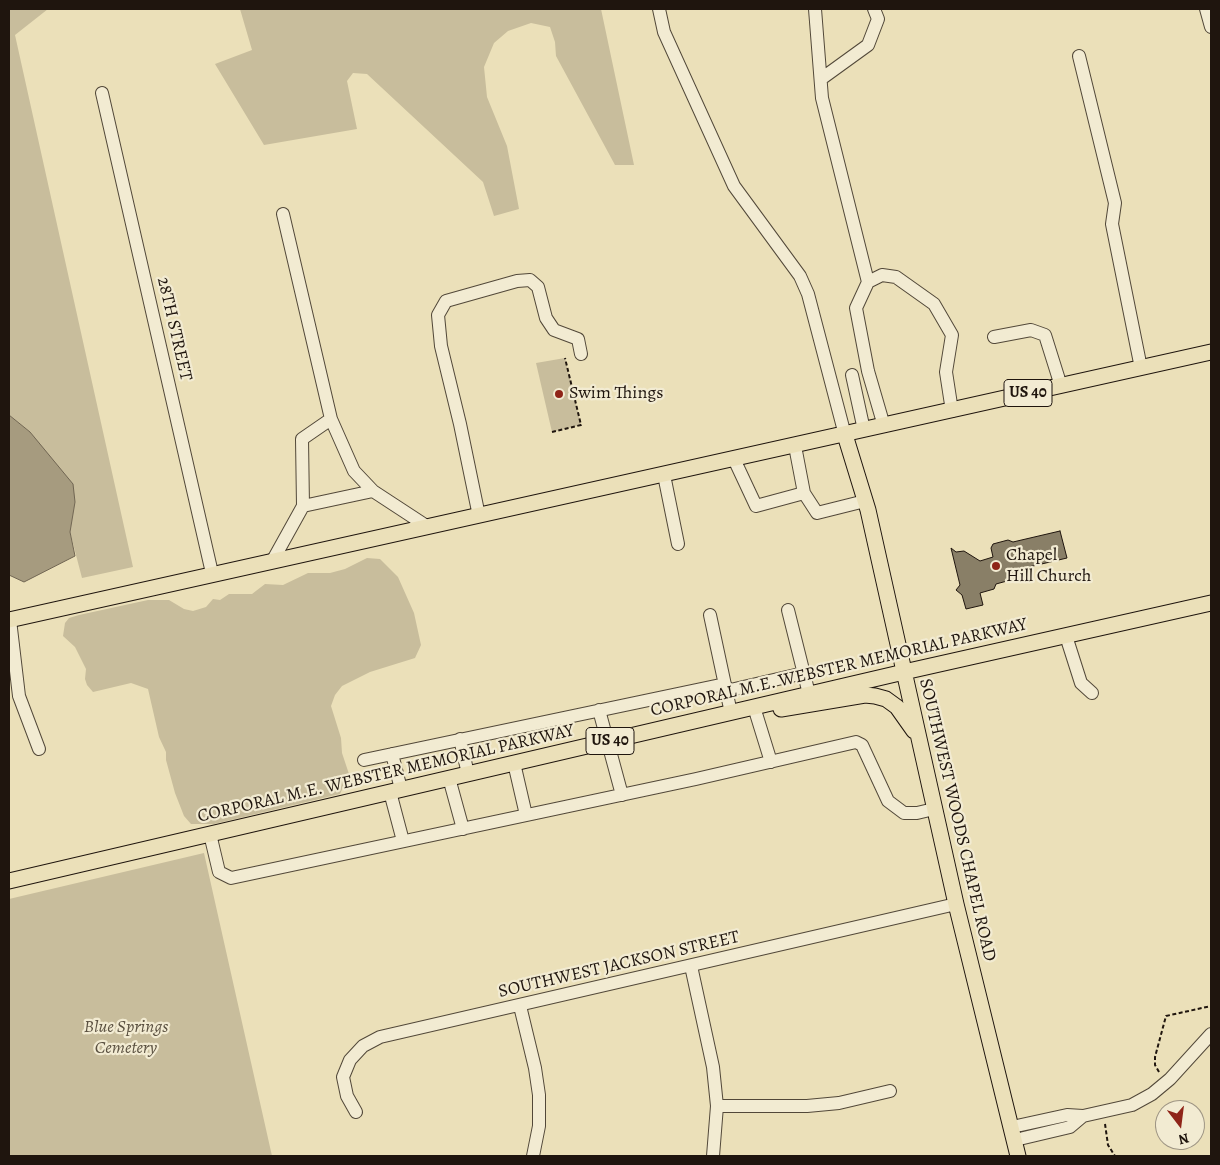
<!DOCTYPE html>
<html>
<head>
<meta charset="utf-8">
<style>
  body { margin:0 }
  #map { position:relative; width:1220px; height:1165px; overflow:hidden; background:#ebe0b9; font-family:Alegreya,serif }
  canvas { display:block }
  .frame { position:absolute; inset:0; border:10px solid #1f150e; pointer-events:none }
  .north { position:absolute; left:1155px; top:1100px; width:50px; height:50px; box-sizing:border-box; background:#f2ebd2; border:1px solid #9e9584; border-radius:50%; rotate:165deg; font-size:14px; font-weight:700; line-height:20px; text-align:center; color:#1f150e }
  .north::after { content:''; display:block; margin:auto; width:18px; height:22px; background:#8f2418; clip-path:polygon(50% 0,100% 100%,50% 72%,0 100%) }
</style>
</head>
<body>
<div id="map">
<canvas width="1220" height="1165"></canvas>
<div class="frame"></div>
<div class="north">N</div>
</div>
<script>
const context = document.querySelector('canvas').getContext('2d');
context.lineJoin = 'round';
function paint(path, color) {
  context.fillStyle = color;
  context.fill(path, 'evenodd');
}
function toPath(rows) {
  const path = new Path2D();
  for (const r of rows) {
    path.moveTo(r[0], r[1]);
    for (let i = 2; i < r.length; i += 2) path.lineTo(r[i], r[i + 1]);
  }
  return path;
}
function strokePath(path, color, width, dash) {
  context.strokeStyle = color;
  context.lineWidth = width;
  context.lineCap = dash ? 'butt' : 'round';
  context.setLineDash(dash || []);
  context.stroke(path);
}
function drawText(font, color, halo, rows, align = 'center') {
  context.font = font + ' Alegreya,serif';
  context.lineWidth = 4.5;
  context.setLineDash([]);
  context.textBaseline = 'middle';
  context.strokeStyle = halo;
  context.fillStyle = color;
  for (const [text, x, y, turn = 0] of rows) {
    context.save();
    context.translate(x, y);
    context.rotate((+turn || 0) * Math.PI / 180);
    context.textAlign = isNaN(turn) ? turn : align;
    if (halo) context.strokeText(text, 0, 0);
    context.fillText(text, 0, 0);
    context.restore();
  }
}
paint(toPath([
  [9,9,48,9,15,35,133,567,82,578,70,532,75,502,30,432,9,415],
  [240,9,601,9,634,165,615,165,556,56,555,42,550,27,531,23,508,31,494,43,484,67,487,97,507,146,519,209,494,216,483,182,367,74,353,73,347,81,357,129,264,145,215,64,252,50],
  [565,358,581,425,552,432,536,363],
  [367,558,380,559,398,577,414,613,421,645,415,658,370,672,342,686,335,695,331,706,341,738,342,753,349,774,340,794,214,824,191,824,184,816,175,793,166,760,166,752,159,737,148,689,131,683,93,692,87,685,85,679,86,669,75,647,63,636,65,623,69,618,79,615,148,600,169,600,184,609,193,611,206,607,213,599,220,600,229,594,252,594,265,584,283,585,308,573,330,573,345,569],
  [204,853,272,1156,9,1156,9,899]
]), '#c8bd9c');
const water = toPath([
  [9,415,30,432,73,484,75,502,70,532,75,556,24,582,9,575,9,415]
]);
paint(water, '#a69b7f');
strokePath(water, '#706552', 1);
const building = toPath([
  [1060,531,1067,558,1016,570,1018,578,996,584,994,589,980,593,983,605,966,609,962,595,956,590,960,585,951,548,956,552,964,551,980,561,993,557,991,548,993,544,1008,540,1013,542,1060,531]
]);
paint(building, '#897f67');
strokePath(building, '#1f150e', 1);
const minor = toPath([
  [659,9,664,32,734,186,800,276,808,294,845,435],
  [815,9,822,98,868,282],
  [1206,9,1211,27],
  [1079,56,1115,203,1112,224,1141,368],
  [821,79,868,45,878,19,874,9],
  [102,93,212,573],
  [283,214,331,419,354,471,373,491,428,527],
  [994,337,1031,330,1045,335,1061,386],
  [852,375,864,430],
  [884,426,868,371,856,308,868,282,882,275,896,277,934,304,952,335,946,372,952,411],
  [795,446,804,493,817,513,865,501],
  [734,459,756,506,804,493],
  [664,475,678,544],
  [303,506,373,491],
  [479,516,460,424,441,346,438,315,446,301,517,281,530,280,538,287,546,318,554,330,578,339,581,354],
  [273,560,303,506,302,439,331,419],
  [788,610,809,694],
  [710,615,731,713],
  [10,620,19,696,39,749],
  [1066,636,1081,683,1092,693],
  [726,691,804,673],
  [754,707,771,762],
  [599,710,622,795],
  [460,739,468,774],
  [392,754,401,789],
  [364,760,725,684],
  [514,763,526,815],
  [449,778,463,829],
  [390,792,403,841],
  [210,834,219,872,231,878,696,779,856,742,862,745,888,801,904,813,917,813,934,809],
  [691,966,713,1067,717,1106,713,1156],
  [520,1006,535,1068,539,1095,539,1126,533,1156],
  [717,1106,807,1106,839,1103,890,1091],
  [356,1112,347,1096,343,1077,350,1060,363,1046,380,1037,956,904],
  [1012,1127,1067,1115,1083,1116,1132,1105,1152,1094,1170,1079,1211,1034],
  [1015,1140,1070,1127,1083,1116]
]);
const major = toPath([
  [845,435,868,510,956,904,1018,1156],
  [9,620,1211,352],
  [781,709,865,695,875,696,886,699,897,707,914,731],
  [9,881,904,672,1211,603]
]);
strokePath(minor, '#524839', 14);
strokePath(major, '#1f150e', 17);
strokePath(toPath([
  [552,432,581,425,565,358],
  [1159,1072,1155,1065,1155,1057,1166,1016,1211,1006],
  [1105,1124,1108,1145,1115,1156]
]), '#1f150e', 2, [4, 2.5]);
strokePath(minor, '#f2ebd2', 12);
strokePath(major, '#ebe0b9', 15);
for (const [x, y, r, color] of [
  [559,394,5,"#8f2418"],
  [996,566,5,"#8f2418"]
]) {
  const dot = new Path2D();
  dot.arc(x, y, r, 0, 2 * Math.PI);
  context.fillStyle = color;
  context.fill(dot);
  strokePath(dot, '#f2ebd2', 2);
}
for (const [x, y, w] of [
  [1028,393,48],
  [610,741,48]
]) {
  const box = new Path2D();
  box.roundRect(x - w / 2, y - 13.5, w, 27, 4);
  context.fillStyle = '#f2ebd2';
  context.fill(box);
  strokePath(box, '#1f150e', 1);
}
drawText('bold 16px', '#1f150e', null, [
  ["US 40",1028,393],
  ["US 40",610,741]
]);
drawText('18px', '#1f150e', '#f2ebd2', [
  ["28TH STREET",174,329,77],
  ["CORPORAL M.E. WEBSTER MEMORIAL PARKWAY",839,668,-13],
  ["CORPORAL M.E. WEBSTER MEMORIAL PARKWAY",386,774,-13],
  ["SOUTHWEST WOODS CHAPEL ROAD",957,820,77],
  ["SOUTHWEST JACKSON STREET",619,965,-13]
]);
drawText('18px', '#1f150e', '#f2ebd2', [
  ["Swim Things",569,394],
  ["Chapel",1006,556],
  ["Hill Church",1006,577]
], 'left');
drawText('italic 18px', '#5a5040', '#f2ebd2', [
  ["Blue Springs",126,1028],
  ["Cemetery",126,1049]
]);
</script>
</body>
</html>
